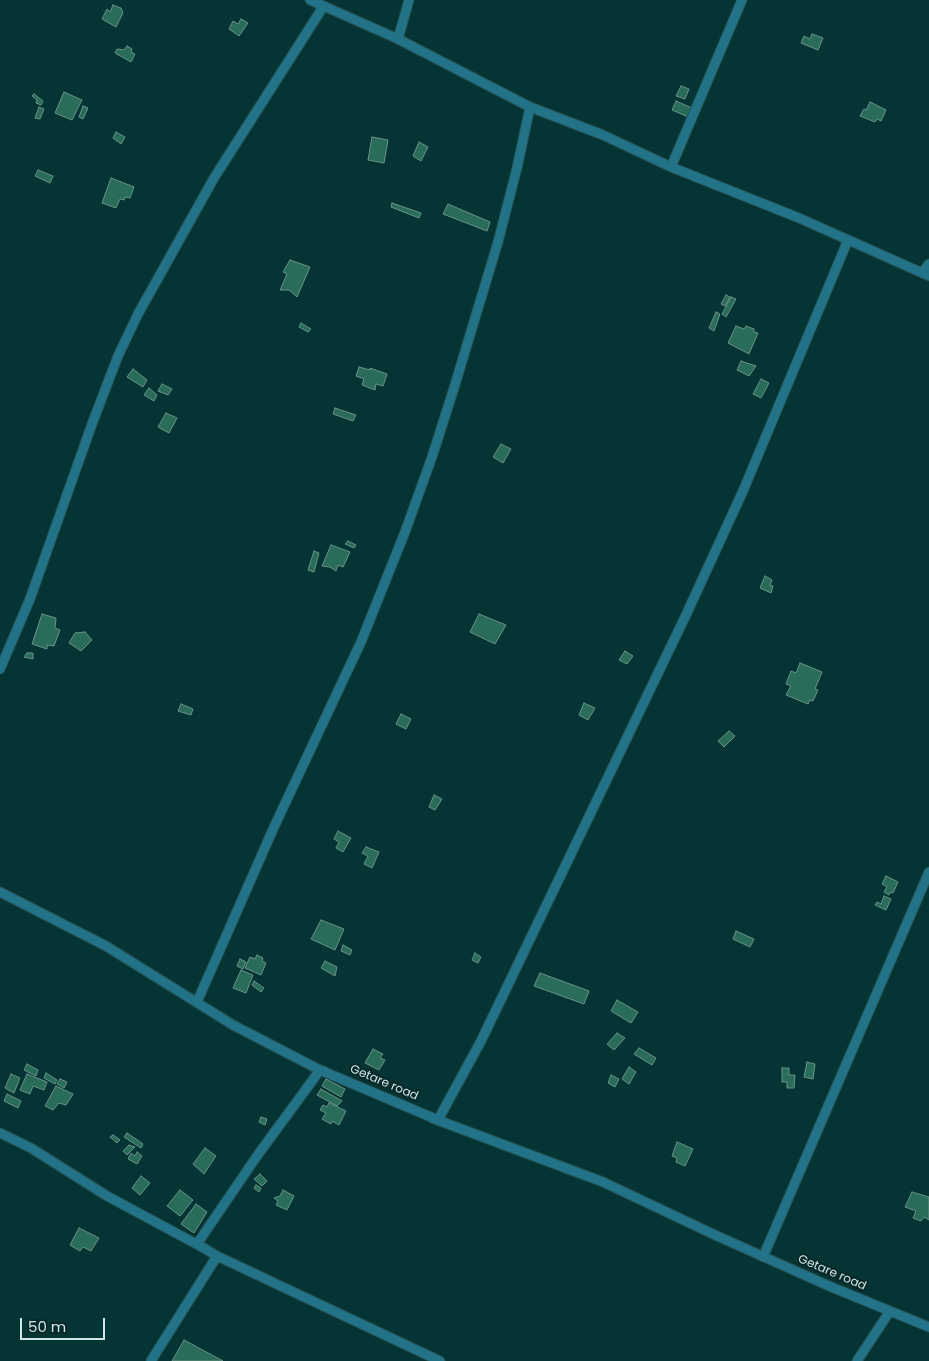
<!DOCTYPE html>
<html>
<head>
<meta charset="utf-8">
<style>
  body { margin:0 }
  #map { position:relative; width:929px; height:1361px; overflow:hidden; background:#053435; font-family:Poppins,sans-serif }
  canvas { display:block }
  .scale { position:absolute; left:20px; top:1318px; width:85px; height:22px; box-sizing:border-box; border:2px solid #cfe6e6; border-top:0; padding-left:6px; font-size:15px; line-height:18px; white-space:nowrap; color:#cfe6e6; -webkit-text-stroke:4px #072829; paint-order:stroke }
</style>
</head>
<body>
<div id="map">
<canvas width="929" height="1361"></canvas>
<div class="scale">50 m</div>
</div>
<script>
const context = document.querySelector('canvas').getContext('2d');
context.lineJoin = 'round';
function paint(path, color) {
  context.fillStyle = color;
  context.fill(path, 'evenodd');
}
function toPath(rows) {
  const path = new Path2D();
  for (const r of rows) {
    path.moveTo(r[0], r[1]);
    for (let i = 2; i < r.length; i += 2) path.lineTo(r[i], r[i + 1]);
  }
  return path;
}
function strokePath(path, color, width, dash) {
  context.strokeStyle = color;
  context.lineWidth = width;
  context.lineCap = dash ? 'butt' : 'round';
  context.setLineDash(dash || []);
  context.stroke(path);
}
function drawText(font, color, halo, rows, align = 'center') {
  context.font = font + ' Poppins,sans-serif';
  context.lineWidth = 4;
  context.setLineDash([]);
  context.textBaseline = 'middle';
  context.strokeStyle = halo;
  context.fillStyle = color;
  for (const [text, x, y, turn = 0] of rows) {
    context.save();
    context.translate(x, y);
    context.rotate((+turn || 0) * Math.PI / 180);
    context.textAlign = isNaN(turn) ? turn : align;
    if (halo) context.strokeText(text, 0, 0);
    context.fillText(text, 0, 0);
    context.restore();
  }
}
const building = toPath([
  [113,5,121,8,123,13,116,27,102,19,107,9,110,12,113,5],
  [241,19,248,23,239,36,229,29,233,21,238,24,241,19],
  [812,34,823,38,818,50,801,43,804,36,810,39,812,34],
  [127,46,132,49,131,52,135,54,131,62,115,53,117,49,124,50,127,46],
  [681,86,689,89,685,99,676,96,681,86],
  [64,92,82,100,72,120,55,113,64,92],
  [34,94,43,101,41,105,36,103,37,100,32,96,34,94],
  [676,101,692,108,688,117,672,110,676,101],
  [870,102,886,110,881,121,877,119,875,122,860,116,864,109,866,110,870,102],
  [83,106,88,108,83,119,79,117,83,106],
  [39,107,44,109,40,119,35,118,39,107],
  [116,132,125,137,121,144,113,138,116,132],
  [372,137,388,140,384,163,368,160,372,137],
  [419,142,428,147,421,161,413,156,419,142],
  [38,170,53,176,50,183,35,176,38,170],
  [111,178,134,187,130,198,125,197,124,200,120,199,116,208,102,203,111,178],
  [392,203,421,213,419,218,391,207,392,203],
  [448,204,490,222,487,231,443,214,448,204],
  [290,260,310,267,297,297,289,290,280,290,287,274,283,272,290,260],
  [726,295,730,297,725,306,721,304,726,295],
  [731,297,736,299,726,317,722,314,731,297],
  [716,312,720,314,714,331,709,328,716,312],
  [301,323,311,329,308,332,299,327,301,323],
  [736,326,744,329,746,326,754,329,754,332,758,333,749,354,728,343,736,326],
  [741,361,756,366,749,376,737,370,741,361],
  [359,367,370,370,370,368,387,374,383,386,376,384,375,390,362,385,364,379,356,376,359,367],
  [133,369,147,380,143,387,127,377,133,369],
  [761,379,769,383,761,398,753,394,761,379],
  [162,384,172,389,168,395,158,391,162,384],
  [149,388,157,395,154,401,144,395,149,388],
  [335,408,356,415,353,421,333,414,335,408],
  [166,413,177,418,169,433,158,427,166,413],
  [501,444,511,449,503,463,493,457,501,444],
  [348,541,356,545,354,548,345,544,348,541],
  [331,545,350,552,343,567,338,565,336,571,330,567,322,566,331,545],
  [314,551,319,553,314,572,308,570,314,551],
  [765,576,772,580,770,585,773,586,771,593,760,588,765,576],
  [42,614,56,618,55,628,60,630,54,646,47,645,47,649,32,644,42,614],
  [479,614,506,625,495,644,470,632,479,614],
  [85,632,92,640,81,651,69,643,75,633,85,632],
  [625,651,633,656,627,664,619,660,625,651],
  [27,653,33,653,33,659,24,657,27,653],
  [800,663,822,672,815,689,818,690,813,701,810,700,808,704,786,695,791,686,786,684,791,671,796,673,800,663],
  [584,703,595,708,588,720,579,715,584,703],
  [181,704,193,709,191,715,178,711,181,704],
  [401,714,411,719,406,729,396,724,401,714],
  [729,731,735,736,724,747,718,741,729,731],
  [434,795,442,799,435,810,429,807,434,795],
  [338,831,351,838,343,852,336,848,339,842,334,839,338,831],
  [366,847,379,852,372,868,364,864,368,856,362,853,366,847],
  [886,876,898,882,893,893,891,892,889,895,884,892,887,887,882,884,886,876],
  [884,896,891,899,886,910,875,905,877,902,881,904,884,896],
  [321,920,344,929,335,950,311,939,321,920],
  [736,931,754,939,750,947,733,939,736,931],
  [343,945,352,950,350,955,341,951,343,945],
  [475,953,481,957,478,963,472,960,475,953],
  [257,955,263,958,262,961,266,963,261,975,245,968,250,957,255,959,257,955],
  [240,959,246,962,243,969,237,966,240,959],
  [325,961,337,967,335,976,321,968,325,961],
  [241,970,253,975,246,993,233,988,241,970],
  [540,973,589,991,584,1004,534,986,540,973],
  [254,981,264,988,261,992,252,985,254,981],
  [617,1000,638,1012,631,1023,611,1011,617,1000],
  [617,1033,625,1038,614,1050,607,1044,617,1033],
  [639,1048,656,1058,652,1065,634,1054,639,1048],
  [373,1049,383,1054,380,1058,385,1060,379,1070,365,1063,373,1049],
  [807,1062,815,1064,813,1079,804,1077,807,1062],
  [27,1064,38,1070,36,1076,24,1070,27,1064],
  [629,1067,636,1072,629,1084,622,1079,629,1067],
  [782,1068,789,1068,789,1075,795,1075,794,1088,787,1088,787,1082,782,1082,782,1068],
  [46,1073,57,1080,55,1084,44,1078,46,1073],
  [11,1074,20,1078,14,1093,5,1088,11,1074],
  [27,1074,47,1082,44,1090,33,1086,30,1094,20,1090,27,1074],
  [611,1075,619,1079,615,1087,608,1083,611,1075],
  [60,1079,67,1082,64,1088,57,1084,60,1079],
  [326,1079,345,1089,341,1097,322,1086,326,1079],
  [56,1086,73,1094,66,1105,59,1103,53,1110,45,1106,56,1086],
  [321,1089,342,1101,337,1106,317,1095,321,1089],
  [7,1094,21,1101,18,1108,4,1101,7,1094],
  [329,1103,346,1111,339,1125,332,1121,331,1124,322,1119,326,1113,320,1110,323,1105,327,1107,329,1103],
  [261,1117,267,1119,265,1125,259,1122,261,1117],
  [127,1133,143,1144,141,1148,124,1137,127,1133],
  [113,1135,120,1140,117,1143,110,1137,113,1135],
  [677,1142,693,1149,685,1166,676,1162,677,1158,672,1156,677,1142],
  [129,1145,135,1147,127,1155,123,1151,129,1145],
  [205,1148,216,1156,204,1174,193,1164,205,1148],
  [137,1152,142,1156,137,1164,128,1159,131,1153,135,1156,137,1152],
  [260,1174,267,1181,262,1186,254,1179,260,1174],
  [141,1176,150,1183,140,1195,132,1188,141,1176],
  [256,1185,261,1188,259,1192,254,1188,256,1185],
  [180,1190,193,1200,180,1216,167,1206,180,1190],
  [283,1190,294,1196,287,1210,276,1205,278,1201,274,1198,280,1196,283,1190],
  [912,1192,929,1197,929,1220,924,1217,921,1221,913,1218,916,1211,905,1207,912,1192],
  [196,1204,207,1212,194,1233,181,1224,196,1204],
  [79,1228,99,1238,91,1251,83,1247,80,1251,70,1245,79,1228],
  [184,1340,223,1361,172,1361,184,1340]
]);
paint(building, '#296c5a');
strokePath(building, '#6a9285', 1);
const minor = toPath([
  [310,0,398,39,530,107,603,135,671,167,799,218,929,276],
  [398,39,409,0],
  [671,167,742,0],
  [922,273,929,264],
  [0,669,30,599,92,424,118,356,138,314,214,178,323,7],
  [0,892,106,946,233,1025,320,1070,438,1120,481,1041,686,615,743,491,848,240],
  [197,1002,274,827,361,642,405,532,432,457,454,388,498,242,517,168,530,107],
  [324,1071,320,1070,257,1156,197,1244,217,1256,440,1361],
  [432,1118,603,1182,715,1235,829,1286,929,1327],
  [0,1133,31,1148,107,1196,202,1247],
  [763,1257,929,872],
  [151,1361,217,1256],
  [857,1361,890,1311]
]);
strokePath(minor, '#255051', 11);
strokePath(minor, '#227288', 9);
drawText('12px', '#cfe6e6', '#072829', [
  ["Getare road",384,1083,23],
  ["Getare road",832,1273,23]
]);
</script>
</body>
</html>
